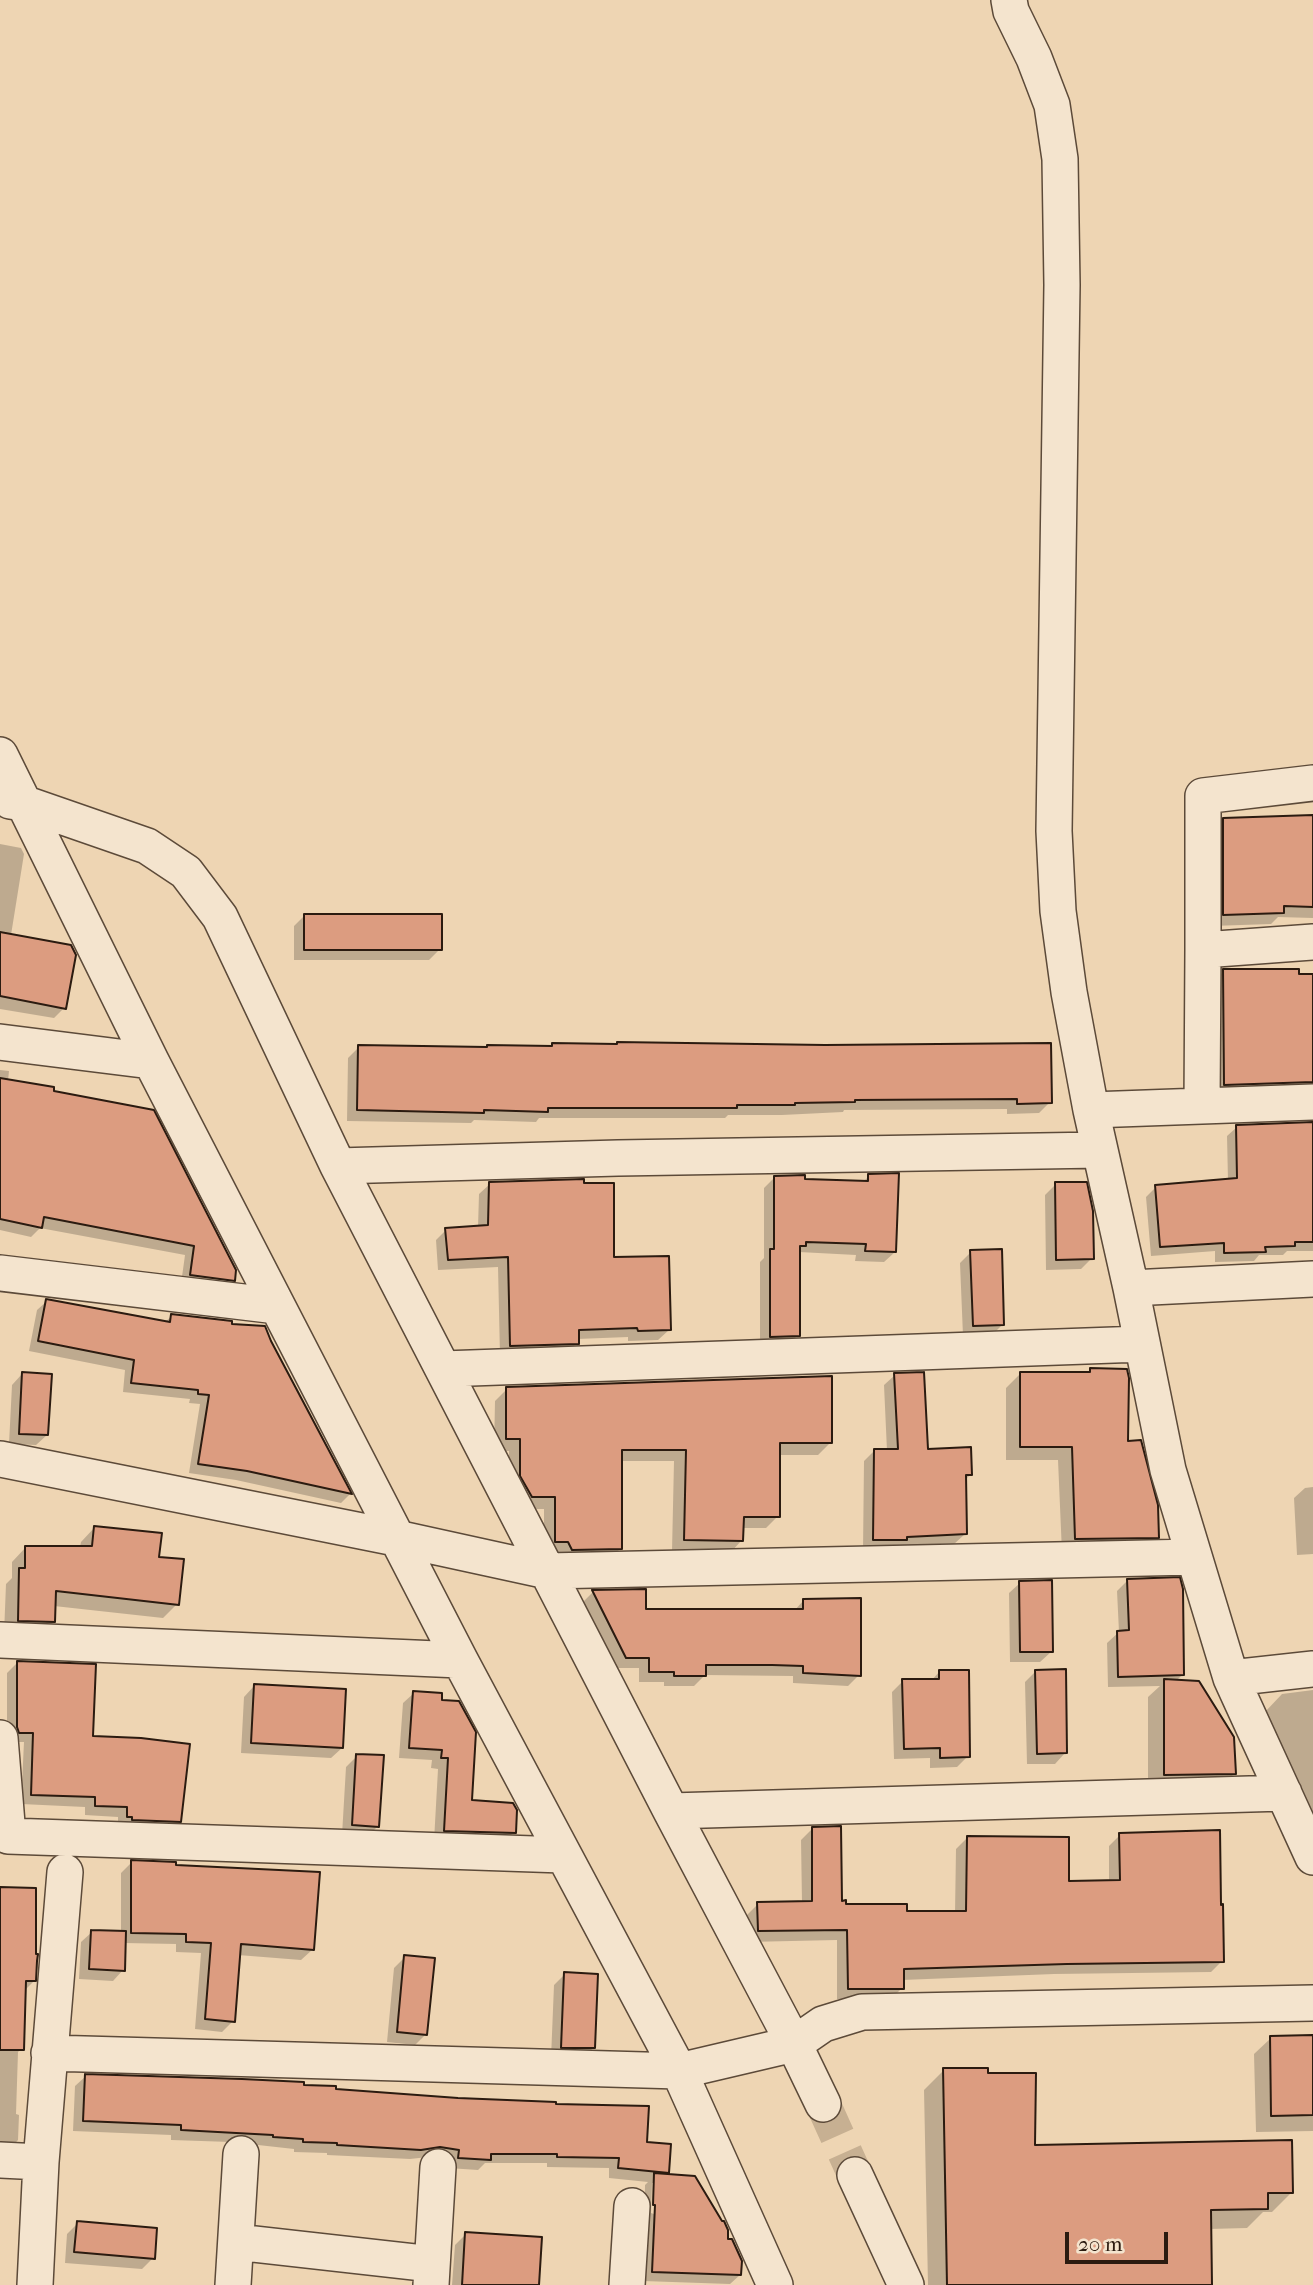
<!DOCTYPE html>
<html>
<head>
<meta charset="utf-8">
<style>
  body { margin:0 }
  #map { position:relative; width:1313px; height:2285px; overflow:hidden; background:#eed5b3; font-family:"IM FELL French Canon",serif }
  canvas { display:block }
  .scale { position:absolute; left:1065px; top:2232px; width:103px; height:32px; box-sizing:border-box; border:4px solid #2b1b10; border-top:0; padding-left:9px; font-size:21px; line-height:24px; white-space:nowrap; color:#2b1b10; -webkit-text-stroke:5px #f4e4ce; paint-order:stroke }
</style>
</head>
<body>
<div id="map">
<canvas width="1313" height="2285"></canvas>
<div class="scale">20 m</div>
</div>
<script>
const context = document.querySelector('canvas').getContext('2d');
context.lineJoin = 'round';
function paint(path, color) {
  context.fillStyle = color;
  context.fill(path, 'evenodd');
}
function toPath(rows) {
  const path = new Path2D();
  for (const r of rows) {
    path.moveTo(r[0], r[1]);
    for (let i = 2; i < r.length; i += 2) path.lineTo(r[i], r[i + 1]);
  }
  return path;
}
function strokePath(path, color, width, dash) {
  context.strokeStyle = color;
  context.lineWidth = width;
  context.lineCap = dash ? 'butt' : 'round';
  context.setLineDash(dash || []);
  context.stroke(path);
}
paint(toPath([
  [1313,818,1313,918,1278,917,1271,924,1212,926,1212,831,1224,819],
  [0,844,21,848,24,854,11,935,64,1008,54,1018,0,1009],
  [305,915,440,949,429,960,294,960,294,926],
  [1224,971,1313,974,1313,1094,1215,1094,1214,981],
  [553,1045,1050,1102,1039,1113,1007,1114,1007,1109,844,1110,843,1112,782,1115,728,1115,725,1118,539,1118,536,1122,474,1120,471,1123,347,1121,348,1058,359,1047,549,1048],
  [0,1070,9,1071,8,1081,52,1093,233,1280,224,1289,181,1284,185,1255,40,1228,31,1237,0,1230],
  [1313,1124,1313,1251,1287,1251,1283,1255,1259,1255,1254,1261,1215,1262,1215,1251,1151,1256,1146,1197,1156,1187,1228,1181,1227,1136,1237,1127],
  [869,1176,895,1252,884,1262,855,1261,856,1255,799,1252,798,1335,787,1346,760,1347,760,1262,764,1258,764,1188,775,1177,862,1183],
  [490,1184,612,1259,669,1330,658,1340,628,1341,628,1337,577,1339,577,1343,566,1354,500,1356,498,1267,438,1270,436,1240,446,1230,478,1227,479,1194],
  [1056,1184,1092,1258,1081,1269,1046,1270,1045,1195],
  [971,1252,1003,1324,992,1335,963,1336,960,1263],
  [47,1301,165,1322,172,1316,230,1325,269,1341,350,1494,341,1503,236,1480,189,1473,200,1404,189,1403,190,1399,123,1392,125,1370,29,1351,37,1310],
  [1091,1370,1126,1442,1157,1537,1143,1551,1062,1553,1058,1460,1006,1460,1006,1388,1020,1374,1087,1374],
  [22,1374,47,1435,36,1445,9,1444,12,1385],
  [895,1375,926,1451,970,1475,965,1480,965,1534,954,1544,863,1550,864,1461,875,1450,887,1451,884,1385],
  [507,1389,830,1443,818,1455,778,1455,778,1516,766,1528,742,1528,742,1540,730,1553,672,1551,674,1461,620,1461,620,1549,608,1561,544,1553,544,1509,520,1509,509,1488,509,1451,494,1451,495,1401],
  [1313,1487,1313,1554,1297,1555,1294,1498,1305,1488],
  [95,1527,157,1558,177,1604,163,1618,54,1606,54,1622,39,1636,4,1634,6,1584,12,1578,12,1562,26,1547,80,1547,81,1542],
  [1128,1580,1182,1675,1175,1682,1234,1774,1218,1790,1148,1791,1148,1697,1160,1686,1108,1687,1107,1643,1119,1632,1117,1591],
  [1020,1583,1051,1652,1040,1662,1010,1662,1009,1593],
  [593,1592,645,1611,794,1611,803,1601,859,1675,848,1686,793,1683,793,1676,705,1675,694,1686,664,1686,664,1682,639,1682,639,1668,616,1668,583,1602],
  [17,1663,91,1738,179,1821,169,1831,118,1827,118,1817,85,1815,85,1807,21,1804,24,1742,9,1742,7,1738,7,1673],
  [940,1671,968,1756,957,1767,930,1768,930,1758,894,1759,892,1692,903,1681,931,1681],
  [1036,1671,1065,1753,1055,1764,1027,1764,1025,1682],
  [254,1686,342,1748,331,1758,241,1753,244,1697],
  [1313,1690,1313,1814,1265,1712,1282,1694],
  [414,1693,440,1694,470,1802,514,1832,503,1843,434,1841,438,1769,431,1768,432,1760,399,1758,403,1703],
  [357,1756,378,1826,367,1837,342,1835,346,1767],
  [812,1829,840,1902,845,1906,905,1913,955,1913,956,1849,968,1837,1068,1883,1109,1882,1109,1846,1120,1835,1222,1961,1211,1972,1054,1974,902,1980,902,1988,891,1999,837,1999,837,1940,747,1942,747,1915,758,1904,802,1903,801,1840],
  [132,1862,174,1867,312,1950,301,1960,238,1955,233,2021,222,2032,195,2029,201,1953,176,1952,176,1944,124,1943,123,1970,113,1981,79,1979,81,1942,92,1932,121,1932,121,1873],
  [0,1889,34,1981,24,1991,22,2048,18,2052,16,2114,19,2115,18,2140,8,2151,0,2150],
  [405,1957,426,2034,415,2045,387,2042,394,1968],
  [565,1974,593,2048,583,2059,551,2058,554,1985],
  [1313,2037,1313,2131,1256,2132,1254,2054,1271,2038],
  [944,2070,987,2074,1033,2147,1292,2192,1272,2212,1263,2212,1247,2228,1209,2229,1210,2285,928,2285,924,2090],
  [86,2076,302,2086,645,2144,667,2172,663,2176,726,2241,740,2275,730,2284,643,2281,645,2185,648,2182,609,2178,609,2168,547,2167,547,2163,485,2163,478,2170,448,2168,428,2157,410,2159,327,2155,327,2153,294,2152,294,2149,231,2142,171,2140,171,2135,73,2131,75,2086],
  [652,2183,655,2183,654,2214,651,2213],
  [78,2223,153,2258,142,2269,65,2263,67,2234],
  [466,2234,537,2285,452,2285,455,2245]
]), '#0003');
const building = toPath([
  [1313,815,1313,907,1284,906,1284,913,1223,915,1223,818,1313,815],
  [304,914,442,914,442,950,304,950,304,914],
  [0,932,71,945,76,955,66,1009,0,996,0,932],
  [1223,969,1299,969,1299,974,1313,974,1313,1082,1224,1085,1223,969],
  [617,1042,825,1045,1051,1043,1052,1103,1017,1104,1017,1099,855,1100,855,1102,795,1103,795,1105,737,1105,737,1108,548,1108,548,1112,484,1110,484,1113,357,1110,358,1045,487,1047,487,1045,552,1046,552,1043,617,1044,617,1042],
  [0,1078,54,1087,54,1091,154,1110,236,1270,235,1281,190,1275,194,1246,44,1217,42,1228,0,1219,0,1078],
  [1313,1122,1313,1242,1295,1242,1295,1246,1265,1247,1266,1252,1224,1253,1224,1243,1160,1247,1155,1185,1237,1178,1236,1125,1313,1122],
  [899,1173,896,1252,865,1251,866,1244,806,1242,806,1246,800,1246,800,1336,770,1337,770,1249,774,1249,774,1176,805,1175,805,1179,868,1181,868,1174,899,1173],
  [584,1179,584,1183,614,1183,614,1257,669,1256,671,1330,638,1331,637,1328,579,1330,579,1344,510,1346,508,1257,448,1260,445,1228,488,1225,489,1182,584,1179],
  [1055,1182,1087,1182,1093,1211,1094,1259,1056,1260,1055,1182],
  [1002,1249,1004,1325,973,1326,970,1250,1002,1249],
  [46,1299,170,1322,171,1314,232,1321,232,1324,265,1326,271,1341,352,1494,247,1471,198,1464,209,1395,198,1394,198,1390,131,1383,134,1360,38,1341,46,1299],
  [1090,1368,1127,1369,1129,1378,1128,1441,1141,1440,1158,1505,1159,1538,1075,1539,1072,1447,1020,1447,1020,1372,1090,1372,1090,1368],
  [22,1372,52,1374,48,1435,19,1434,22,1372],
  [924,1372,928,1449,971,1447,972,1475,966,1475,967,1534,907,1537,907,1540,873,1540,874,1449,898,1449,894,1373,924,1372],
  [832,1376,832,1443,780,1443,780,1517,744,1517,743,1541,684,1540,686,1450,622,1450,622,1549,572,1550,568,1542,555,1542,555,1497,532,1497,520,1476,520,1439,506,1439,506,1387,832,1376],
  [94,1526,162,1533,159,1557,184,1559,179,1605,56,1591,55,1622,18,1621,19,1568,25,1568,25,1546,92,1546,94,1526],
  [1180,1577,1183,1589,1184,1675,1118,1677,1117,1631,1129,1630,1127,1579,1180,1577],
  [1052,1580,1053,1652,1020,1652,1019,1581,1052,1580],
  [646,1589,646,1609,803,1609,803,1599,861,1598,861,1676,803,1673,803,1666,772,1665,706,1665,706,1676,674,1676,674,1672,649,1672,649,1658,626,1658,592,1590,646,1589],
  [17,1661,96,1664,93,1736,141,1738,190,1744,181,1822,132,1820,132,1817,127,1817,127,1807,95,1806,95,1797,31,1795,33,1733,19,1733,17,1727,17,1661],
  [1066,1669,1067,1753,1037,1754,1035,1670,1066,1669],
  [939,1670,969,1670,970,1757,940,1758,940,1748,904,1749,902,1679,939,1679,939,1670],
  [1164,1679,1199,1681,1234,1737,1236,1774,1164,1775,1164,1679],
  [254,1684,346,1689,343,1748,251,1743,254,1684],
  [413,1691,442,1693,442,1700,459,1701,476,1732,472,1800,513,1803,517,1810,516,1833,444,1831,448,1758,441,1758,442,1750,409,1748,413,1691],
  [356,1754,384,1755,379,1827,352,1825,356,1754],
  [841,1826,842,1901,846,1900,846,1904,907,1904,907,1911,966,1911,967,1836,1069,1837,1069,1881,1120,1880,1119,1833,1220,1830,1221,1905,1223,1904,1224,1962,1067,1964,904,1969,904,1989,848,1989,847,1930,758,1931,757,1902,812,1901,812,1827,841,1826],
  [131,1860,176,1862,176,1865,320,1872,314,1950,241,1944,235,2022,205,2019,211,1943,186,1942,186,1934,131,1933,131,1860],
  [0,1887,36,1888,36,1954,38,1954,37,1961,36,1981,26,1981,24,2050,0,2050,0,1887],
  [91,1930,126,1931,125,1971,89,1969,91,1930],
  [404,1955,435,1958,427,2035,397,2032,404,1955],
  [564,1972,598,1974,595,2048,561,2048,564,1972],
  [1313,2035,1313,2115,1271,2116,1270,2036,1313,2035],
  [943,2068,988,2068,988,2073,1036,2073,1035,2145,1292,2140,1293,2193,1268,2193,1268,2209,1211,2210,1212,2285,947,2285,943,2068],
  [85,2074,242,2079,304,2082,304,2085,336,2086,336,2089,458,2098,556,2102,556,2104,649,2106,647,2142,671,2144,669,2173,618,2168,619,2158,557,2157,557,2154,491,2154,491,2160,458,2158,459,2150,440,2147,421,2150,337,2145,337,2143,303,2142,303,2139,273,2137,273,2135,181,2130,181,2125,83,2121,85,2074],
  [654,2173,695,2176,722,2221,724,2221,728,2230,728,2239,732,2239,742,2261,741,2275,652,2272,655,2205,653,2205,654,2173],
  [77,2221,157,2228,155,2259,74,2252,77,2221],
  [465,2232,542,2237,539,2285,462,2285,465,2232]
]);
paint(building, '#dc9c80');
strokePath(building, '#2b1b10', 2);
strokePath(toPath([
  [823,2104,855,2175]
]), '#c7b092', 35, [35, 18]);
const street = toPath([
  [1009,0,1011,11,1034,58,1052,105,1060,159,1062,285,1054,831,1058,911,1069,992,1091,1110,1131,1288,1168,1470,1231,1678,1313,1857],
  [0,755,151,1061,460,1660,679,2071,775,2285],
  [10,801,23,803,147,846,186,872,220,917,338,1166,671,1811,794,2044,823,2104],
  [1203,950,1203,796,1313,783],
  [0,1042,151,1061],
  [1202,1106,1203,950,1313,942],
  [1091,1110,1313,1102],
  [338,1166,618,1158,1100,1150],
  [0,1273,277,1306],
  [1131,1288,1313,1279],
  [443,1369,1142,1344],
  [0,1459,396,1538,547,1571,1194,1557],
  [0,1640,460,1660],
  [1231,1678,1313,1669],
  [0,1738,8,1836,563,1855],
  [671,1811,1284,1793],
  [49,2053,679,2071,794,2044,823,2024,862,2012,1313,2003],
  [0,2160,41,2162,65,1872],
  [855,2175,906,2285],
  [236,2242,432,2264],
  [35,2285,41,2162],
  [233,2285,241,2154],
  [431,2285,438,2167],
  [627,2285,632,2206]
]);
strokePath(street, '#5c4a39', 38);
strokePath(street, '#f4e4ce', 35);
</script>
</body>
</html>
